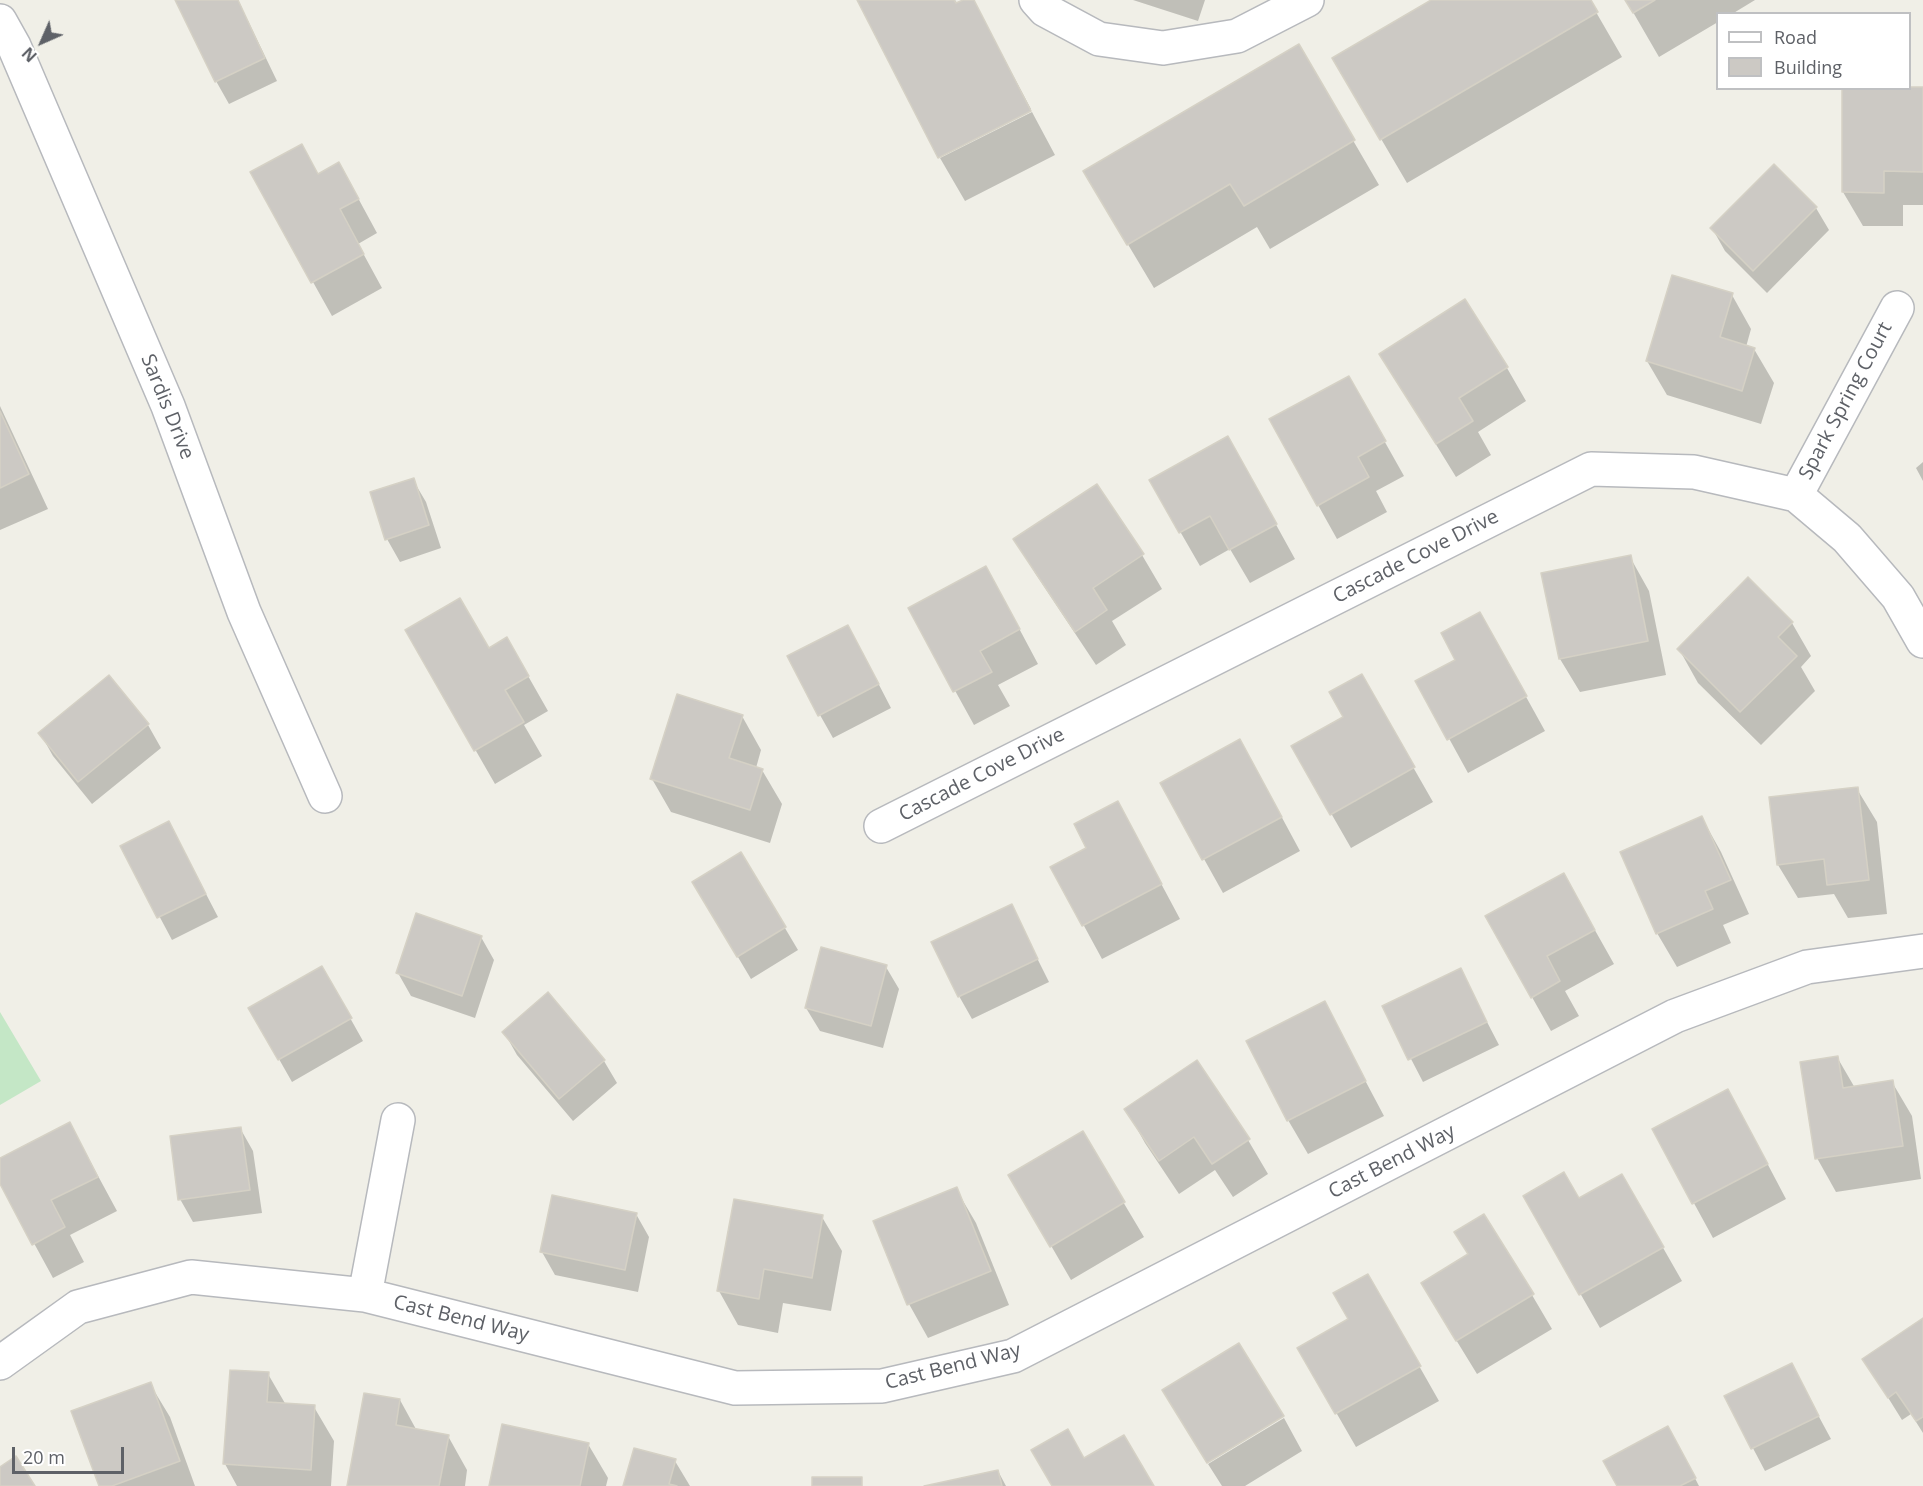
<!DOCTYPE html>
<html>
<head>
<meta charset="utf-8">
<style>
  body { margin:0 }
  #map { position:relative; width:1923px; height:1486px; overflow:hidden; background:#f0efe7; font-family:"Open Sans",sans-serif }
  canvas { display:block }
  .legend { position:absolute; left:1716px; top:12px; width:195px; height:78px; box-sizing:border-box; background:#fff; border:2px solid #bfc0c2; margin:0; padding:8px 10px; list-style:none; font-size:18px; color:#5e6167 }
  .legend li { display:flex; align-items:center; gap:12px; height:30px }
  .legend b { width:30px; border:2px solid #bfc0c2 }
  .north { position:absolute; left:12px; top:12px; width:60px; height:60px; -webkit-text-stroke:4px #fff; paint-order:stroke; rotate:225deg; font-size:16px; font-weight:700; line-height:24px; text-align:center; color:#5e6167 }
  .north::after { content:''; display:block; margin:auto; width:21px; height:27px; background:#5e6167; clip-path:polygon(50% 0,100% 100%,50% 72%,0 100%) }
  .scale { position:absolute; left:12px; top:1447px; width:112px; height:27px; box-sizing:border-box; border:3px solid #5e6167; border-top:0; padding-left:8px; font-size:18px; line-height:21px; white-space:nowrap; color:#5e6167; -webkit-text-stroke:4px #fff; paint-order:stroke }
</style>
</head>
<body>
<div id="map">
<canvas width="1923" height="1486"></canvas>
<ul class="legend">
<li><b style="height:8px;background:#fff"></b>Road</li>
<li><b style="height:16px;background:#ccc9c4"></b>Building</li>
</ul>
<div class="north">N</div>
<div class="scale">20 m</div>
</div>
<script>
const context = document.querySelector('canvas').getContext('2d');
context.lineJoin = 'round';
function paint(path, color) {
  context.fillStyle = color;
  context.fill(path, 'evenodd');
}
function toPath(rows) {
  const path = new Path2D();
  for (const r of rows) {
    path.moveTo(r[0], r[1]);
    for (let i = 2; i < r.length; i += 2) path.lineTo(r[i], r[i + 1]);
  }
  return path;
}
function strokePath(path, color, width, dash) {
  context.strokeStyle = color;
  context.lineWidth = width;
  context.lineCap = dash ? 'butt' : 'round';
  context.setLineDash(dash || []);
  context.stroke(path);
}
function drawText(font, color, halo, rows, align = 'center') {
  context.font = font + ' "Open Sans",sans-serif';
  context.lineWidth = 4.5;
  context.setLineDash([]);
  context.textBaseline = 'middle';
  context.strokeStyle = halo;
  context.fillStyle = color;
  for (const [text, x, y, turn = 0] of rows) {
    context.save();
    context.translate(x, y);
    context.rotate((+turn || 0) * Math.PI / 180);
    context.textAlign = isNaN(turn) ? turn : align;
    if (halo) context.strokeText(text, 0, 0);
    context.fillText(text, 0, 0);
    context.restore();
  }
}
paint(toPath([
  [0,1012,41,1081,0,1105]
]), '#c4e7c6');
paint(toPath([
  [177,0,238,0,277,81,229,104,216,81],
  [859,0,955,0,958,4,966,0,973,0,1031,109,939,155],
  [1133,0,1205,0,1198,21],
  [1434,0,1589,0,1622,57,1407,183,1360,103],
  [1626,0,1755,0,1732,14,1718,14,1718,22,1659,57],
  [1298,46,1379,185,1270,249,1257,227,1154,288,1111,216],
  [1843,88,1923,88,1923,205,1903,205,1903,226,1863,226,1843,192],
  [1032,112,1055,155,965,201,940,158],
  [252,173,318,175,358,198,377,233,358,244,382,288,332,316],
  [1816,208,1829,230,1767,293,1725,251,1712,228],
  [1732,295,1751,329,1746,347,1754,349,1774,383,1761,424,1667,395,1647,361],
  [1381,355,1507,368,1526,401,1478,432,1491,455,1456,477],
  [0,406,48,509,0,530],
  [1368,412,1404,476,1376,491,1387,512,1337,539,1318,505],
  [1923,462,1923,481,1916,468],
  [1247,472,1295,559,1250,583,1230,549,1200,566,1151,481],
  [413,480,426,502,441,548,400,562,387,539],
  [1015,540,1142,555,1162,589,1112,621,1126,645,1096,665,1035,573],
  [1630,557,1649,591,1666,675,1580,692,1560,659],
  [1005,602,1038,664,998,685,1010,706,974,725,910,609],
  [1792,623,1811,656,1801,667,1815,691,1761,745,1698,683,1679,649],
  [407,631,488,650,507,639,548,711,524,725,542,756,495,784],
  [1499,648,1545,731,1468,773,1418,682],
  [861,650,891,708,833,738,820,715],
  [1361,676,1433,802,1351,848,1293,747,1345,717],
  [742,716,761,750,756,768,762,770,782,804,770,843,671,812,652,779],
  [148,725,161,748,92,804,53,756,40,733],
  [1259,775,1300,851,1223,893,1204,859],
  [1857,789,1877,822,1887,914,1848,918,1834,894,1798,898,1778,865],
  [1118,803,1180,919,1102,959,1052,867,1088,849],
  [1702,818,1721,852,1749,914,1723,925,1731,943,1677,967,1657,933],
  [122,846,181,846,218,917,172,940],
  [741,854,798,950,751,979,707,905],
  [1011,906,1049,982,972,1019,959,996],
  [1583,909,1614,964,1565,991,1579,1016,1551,1031,1487,917],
  [481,937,494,960,475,1018,411,996,398,973],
  [886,967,899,989,883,1048,820,1031,806,1008],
  [322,968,363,1041,292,1082,250,1008],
  [1460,970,1499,1045,1423,1082,1384,1007],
  [1324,1003,1384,1116,1308,1154,1288,1120],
  [504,1032,604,1061,617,1083,573,1121,517,1055],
  [1837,1057,1855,1088,1892,1082,1912,1116,1921,1179,1836,1192,1817,1158],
  [1196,1062,1248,1140,1268,1174,1233,1197,1215,1170,1179,1194,1145,1143,1126,1109],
  [70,1124,117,1211,70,1235,84,1262,53,1278,0,1181,0,1160],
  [1747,1125,1786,1199,1713,1238,1654,1130],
  [240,1128,253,1151,262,1213,193,1222,180,1199],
  [1082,1133,1144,1237,1071,1280,1010,1175],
  [1622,1176,1682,1281,1600,1328,1525,1197,1579,1200],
  [956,1189,976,1223,1009,1305,928,1338,909,1304],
  [636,1214,649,1237,638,1292,555,1275,542,1252],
  [822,1217,842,1251,831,1311,783,1303,778,1333,738,1325,719,1291],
  [1368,1276,1439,1401,1356,1447,1299,1348,1350,1320],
  [1532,1295,1552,1329,1477,1374,1442,1317],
  [1923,1320,1923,1433,1911,1414,1902,1420,1864,1359],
  [1791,1365,1831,1439,1765,1471,1726,1397],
  [268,1374,286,1405,314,1407,334,1441,331,1486,237,1486,225,1464],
  [150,1384,170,1417,195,1486,100,1486],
  [400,1400,417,1431,448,1436,467,1470,465,1486,349,1486],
  [1284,1418,1302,1451,1245,1486,1222,1486,1208,1464],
  [588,1444,608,1478,606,1486,490,1486],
  [1681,1451,1699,1486,1618,1486],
  [675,1461,690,1486,625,1486],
  [998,1471,1006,1486,931,1486]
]), '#0003');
const building = toPath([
  [175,0,238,0,265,58,215,82,175,0],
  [857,0,954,0,956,3,963,0,974,0,1031,111,938,158,857,0],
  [1431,0,1591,0,1598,12,1380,140,1332,58,1431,0],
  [1625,0,1655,0,1633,13,1625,0],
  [1299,44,1355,140,1244,206,1230,184,1127,245,1083,171,1299,44],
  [1910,87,1923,87,1923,172,1884,171,1884,193,1842,192,1842,88,1910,88,1910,87],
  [302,144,318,174,339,162,359,199,340,209,364,254,311,283,250,172,302,144],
  [1774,164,1817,207,1753,271,1710,228,1774,164],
  [1672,275,1733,293,1720,337,1755,348,1742,391,1646,361,1672,275],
  [1465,299,1508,367,1459,398,1473,421,1436,444,1379,354,1465,299],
  [1349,376,1386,441,1358,457,1369,477,1317,506,1269,419,1349,376],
  [0,411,29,474,0,488,0,411],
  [1228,436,1277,524,1229,550,1210,516,1179,533,1149,480,1228,436],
  [414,478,429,525,385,540,370,492,414,478],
  [1097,484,1144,554,1093,588,1107,610,1075,632,1013,539,1097,484],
  [1631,555,1648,641,1559,659,1541,573,1631,555],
  [986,566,1020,629,980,651,992,672,953,692,908,608,986,566],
  [1748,577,1793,622,1778,637,1797,656,1740,712,1677,649,1748,577],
  [460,598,489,648,507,637,529,676,505,690,524,722,474,751,405,630,460,598],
  [1480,612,1527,696,1447,740,1415,681,1455,660,1441,633,1480,612],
  [848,625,879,684,818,716,787,656,848,625],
  [1362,674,1415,767,1330,815,1291,746,1343,717,1329,692,1362,674],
  [109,675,149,724,78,782,38,733,109,675],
  [677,694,743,715,729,758,763,769,750,810,650,779,677,694],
  [1240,739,1282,817,1202,860,1160,783,1240,739],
  [1858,787,1869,880,1827,885,1824,859,1777,865,1769,797,1858,787],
  [1118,801,1162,884,1082,926,1050,867,1086,848,1074,824,1118,801],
  [1702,816,1731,880,1705,891,1713,909,1656,934,1620,852,1702,816],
  [169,821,206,894,157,918,120,846,169,821],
  [741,852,786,927,737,957,692,882,741,852],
  [1564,873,1595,930,1547,956,1560,981,1531,998,1485,916,1564,873],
  [1012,904,1038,959,958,997,931,942,1012,904],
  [416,913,482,936,462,996,396,973,416,913],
  [821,947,887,965,871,1026,805,1008,821,947],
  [322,966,352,1018,278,1060,248,1008,322,966],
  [1461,968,1487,1022,1408,1060,1382,1006,1461,968],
  [548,992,605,1060,559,1099,502,1032,548,992],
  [1325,1001,1366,1081,1287,1121,1246,1041,1325,1001],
  [1838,1056,1843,1088,1893,1080,1903,1146,1815,1159,1800,1062,1838,1056],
  [1197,1060,1250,1139,1212,1164,1194,1137,1159,1161,1124,1109,1197,1060],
  [1728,1089,1768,1164,1692,1204,1652,1129,1728,1089],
  [70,1122,98,1177,51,1200,65,1227,32,1245,0,1184,0,1158,70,1122],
  [241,1127,250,1190,178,1200,170,1136,241,1127],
  [1083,1131,1125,1202,1050,1247,1008,1175,1083,1131],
  [1564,1172,1579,1198,1622,1174,1664,1247,1579,1295,1523,1196,1564,1172],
  [957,1187,991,1271,907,1305,873,1221,957,1187],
  [552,1195,637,1213,625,1270,540,1252,552,1195],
  [734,1199,823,1215,812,1278,764,1269,759,1299,717,1291,734,1199],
  [1484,1214,1534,1294,1456,1341,1421,1283,1468,1254,1454,1232,1484,1214],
  [1368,1274,1421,1366,1335,1414,1297,1348,1348,1319,1333,1293,1368,1274],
  [1923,1318,1923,1417,1916,1421,1896,1392,1888,1398,1862,1359,1923,1318],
  [1239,1343,1284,1416,1207,1463,1162,1390,1239,1343],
  [1792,1363,1819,1416,1751,1449,1724,1396,1792,1363],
  [230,1370,269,1372,267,1402,315,1405,311,1470,223,1464,230,1370],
  [151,1382,180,1461,112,1486,99,1486,71,1411,151,1382],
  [364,1393,400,1399,396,1425,449,1435,439,1486,347,1486,364,1393],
  [502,1424,589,1443,580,1486,489,1486,502,1424],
  [1668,1426,1696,1478,1680,1486,1617,1486,1603,1461,1668,1426],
  [1068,1429,1084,1458,1124,1435,1154,1486,1052,1486,1031,1450,1068,1429],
  [634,1448,676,1459,669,1484,677,1486,623,1486,634,1448],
  [16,1456,35,1486,0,1486,0,1467,16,1456],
  [998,1470,1002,1486,924,1486,998,1470],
  [812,1477,862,1477,862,1486,812,1486,812,1477]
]);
paint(building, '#ccc9c4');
strokePath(building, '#d5d1c5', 1.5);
const minor = toPath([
  [1036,0,1045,10,1099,39,1163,48,1237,36,1307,0],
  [0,21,14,46,168,406,244,612,325,796],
  [1796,495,1897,308],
  [881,826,1591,469,1694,472,1796,495,1847,538,1898,597,1923,641],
  [365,1295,398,1120],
  [0,1363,78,1307,191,1277,365,1295,735,1388,882,1386,1013,1356,1675,1016,1807,967,1923,951]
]);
strokePath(minor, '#b7b9bd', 36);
strokePath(minor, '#fff', 33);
drawText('20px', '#5e6167', '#fff', [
  ["Spark Spring Court",1846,401,-62],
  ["Sardis Drive",167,407,68],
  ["Cascade Cove Drive",1416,557,-27],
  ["Cascade Cove Drive",982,775,-27],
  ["Cast Bend Way",1392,1162,-27],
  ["Cast Bend Way",461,1319,14],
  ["Cast Bend Way",953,1367,-14]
]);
</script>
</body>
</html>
